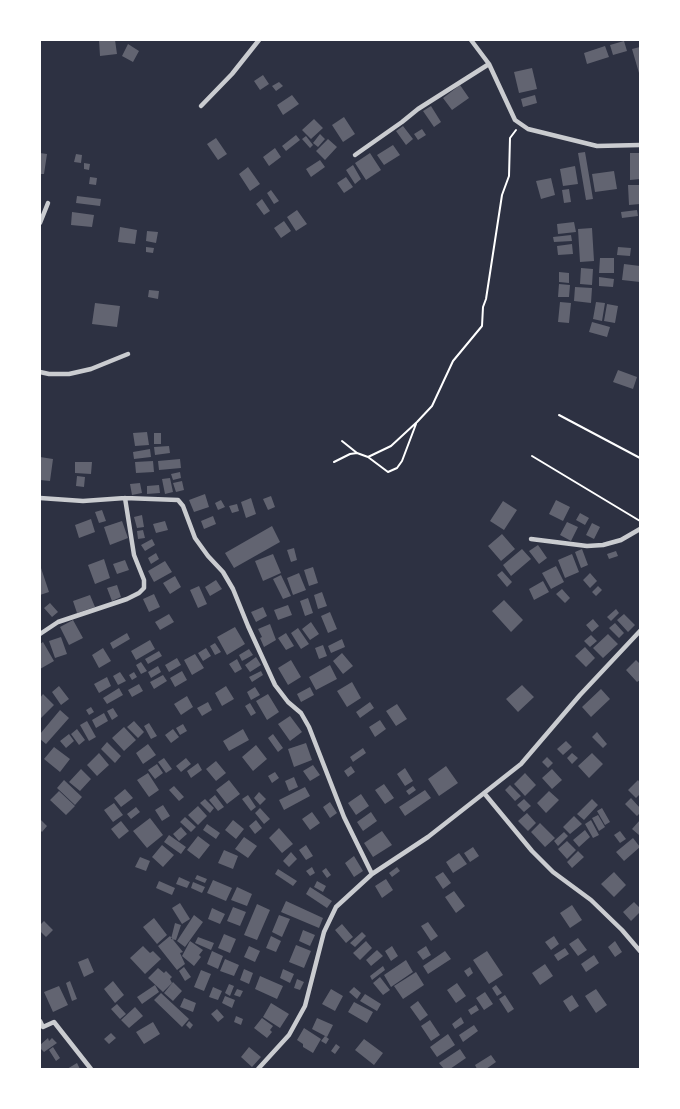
<!DOCTYPE html>
<html>
<head>
<meta charset="utf-8">
<style>
  body { margin:0 }
  #map { position:relative; width:680px; height:1109px; overflow:hidden; background:#2d3142; font-family:Overpass,sans-serif }
  canvas { display:block }
  .frame { position:absolute; inset:0; border:41px solid #fff; pointer-events:none }
</style>
</head>
<body>
<div id="map">
<canvas width="680" height="1109"></canvas>
<div class="frame"></div>
</div>
<script>
const context = document.querySelector('canvas').getContext('2d');
context.lineJoin = 'round';
function paint(path, color) {
  context.fillStyle = color;
  context.fill(path, 'evenodd');
}
function toPath(rows) {
  const path = new Path2D();
  for (const r of rows) {
    path.moveTo(r[0], r[1]);
    for (let i = 2; i < r.length; i += 2) path.lineTo(r[i], r[i + 1]);
  }
  return path;
}
function strokePath(path, color, width, dash) {
  context.strokeStyle = color;
  context.lineWidth = width;
  context.lineCap = dash ? 'butt' : 'round';
  context.setLineDash(dash || []);
  context.stroke(path);
}
paint(toPath([
  [99,40,115,40,117,54,100,56],
  [624,41,627,51,613,55,610,45],
  [128,44,139,51,133,62,122,56],
  [605,46,609,57,587,64,584,53],
  [640,47,640,73,639,73,632,49],
  [532,68,537,89,519,93,514,72],
  [263,75,269,84,260,90,254,81],
  [279,82,283,86,276,91,272,86],
  [460,85,469,98,452,110,443,98],
  [292,95,299,104,283,115,277,105],
  [535,95,537,103,523,107,521,99],
  [431,106,441,122,434,127,423,111],
  [344,117,355,134,343,142,332,125],
  [314,119,323,128,311,139,302,130],
  [403,126,413,139,406,145,396,131],
  [422,129,426,135,418,140,414,134],
  [320,134,325,139,318,147,313,143],
  [296,135,300,140,286,151,282,146],
  [306,136,313,145,310,148,302,139],
  [216,138,227,154,218,160,207,144],
  [328,139,337,147,325,160,316,151],
  [393,145,400,155,384,165,377,155],
  [275,148,281,157,269,166,263,157],
  [585,152,593,199,586,200,578,153],
  [40,153,47,154,44,174,40,174],
  [370,153,381,170,366,180,355,163],
  [630,153,640,153,640,179,630,180],
  [76,154,82,155,81,163,74,162],
  [320,160,325,167,311,177,306,169],
  [84,163,90,164,89,170,84,169],
  [353,165,361,179,355,184,346,170],
  [575,166,578,184,563,186,560,169],
  [248,167,260,184,250,191,239,174],
  [614,171,617,189,595,192,592,174],
  [90,177,97,178,96,185,89,184],
  [346,177,353,187,344,193,337,183],
  [551,178,555,195,541,199,536,181],
  [628,185,640,185,640,204,629,205],
  [569,189,571,202,564,203,562,190],
  [271,190,279,201,274,204,267,193],
  [77,196,101,199,100,206,76,203],
  [262,199,270,211,264,215,256,204],
  [297,210,307,224,296,231,287,217],
  [637,210,638,216,622,218,621,212],
  [72,212,94,215,92,227,71,225],
  [284,221,291,231,281,238,274,228],
  [574,222,576,232,558,234,557,224],
  [120,227,137,230,135,244,118,242],
  [592,228,594,261,580,262,578,229],
  [147,231,158,232,156,243,146,241],
  [571,235,572,241,554,242,553,237],
  [572,244,573,254,558,255,557,246],
  [146,247,154,248,153,253,146,252],
  [618,247,631,248,630,256,617,255],
  [600,258,614,258,614,273,599,273],
  [624,264,640,266,640,282,622,280],
  [581,268,593,269,592,285,580,284],
  [559,272,569,273,569,283,559,282],
  [599,277,614,279,613,287,599,286],
  [559,284,570,285,569,297,558,297],
  [575,287,592,288,591,303,574,301],
  [149,290,159,291,158,299,148,297],
  [560,302,571,303,569,323,558,322],
  [596,302,605,303,602,321,593,319],
  [95,303,120,306,117,327,92,324],
  [607,304,618,306,615,323,604,321],
  [592,322,610,327,607,337,589,332],
  [618,370,637,377,633,389,613,382],
  [147,432,149,445,135,446,133,433],
  [154,433,161,433,161,444,154,444],
  [169,446,170,453,155,455,154,447],
  [150,449,151,457,134,459,133,452],
  [40,457,53,459,50,481,40,480],
  [180,459,181,468,159,470,158,461],
  [153,461,154,472,136,473,135,462],
  [75,462,92,462,91,474,75,473],
  [180,472,181,478,173,480,171,474],
  [77,476,85,477,84,487,76,486],
  [170,478,173,492,165,494,162,479],
  [182,481,184,490,176,492,173,483],
  [140,483,142,493,132,495,130,484],
  [159,485,160,493,147,494,147,486],
  [205,494,209,507,194,512,189,500],
  [271,496,275,507,268,510,263,499],
  [251,498,256,514,246,518,241,502],
  [221,500,225,507,218,510,215,503],
  [556,500,570,507,563,521,549,514],
  [503,501,517,510,504,530,490,521],
  [237,504,239,511,232,513,229,506],
  [102,510,106,521,99,523,95,512],
  [580,513,589,518,585,525,576,520],
  [142,515,144,527,137,528,134,517],
  [213,516,216,524,204,529,201,521],
  [91,519,95,532,79,538,75,525],
  [122,521,128,538,110,545,104,527],
  [165,521,168,530,156,533,153,524],
  [567,522,578,527,571,541,560,535],
  [592,523,600,527,594,539,586,535],
  [272,526,280,542,234,568,225,553],
  [143,530,145,538,138,539,137,531],
  [502,534,515,549,501,561,488,546],
  [152,539,155,545,145,551,141,545],
  [538,545,547,558,539,564,529,551],
  [294,548,297,560,291,562,287,550],
  [522,549,531,559,511,576,503,565],
  [582,549,588,565,581,568,575,552],
  [616,551,618,556,609,559,607,554],
  [156,553,159,559,151,564,148,558],
  [273,554,281,573,263,581,255,561],
  [572,554,579,572,565,578,558,560],
  [104,559,110,578,95,584,88,565],
  [125,560,129,570,117,574,113,564],
  [165,561,172,572,154,582,148,571],
  [40,565,49,592,40,595],
  [556,566,564,582,551,589,542,573],
  [313,567,318,583,309,586,304,570],
  [502,571,512,582,507,587,497,575],
  [299,573,306,590,293,595,287,578],
  [590,573,597,581,590,588,583,580],
  [281,575,291,596,283,599,273,579],
  [175,576,181,587,170,594,163,583],
  [216,580,222,589,210,596,205,587],
  [543,581,549,592,534,600,529,589],
  [117,585,121,597,112,601,107,588],
  [199,586,207,604,198,608,190,590],
  [598,586,602,590,596,596,592,592],
  [562,589,570,598,565,603,556,594],
  [322,592,327,606,318,609,314,595],
  [154,594,160,607,149,612,143,599],
  [90,595,95,607,77,613,73,601],
  [308,598,313,613,305,616,300,601],
  [504,600,523,620,511,632,492,611],
  [50,603,58,612,52,617,44,608],
  [288,605,292,615,278,620,274,610],
  [263,607,267,616,256,622,251,612],
  [616,609,619,613,611,621,607,617],
  [330,612,337,629,328,633,321,616],
  [169,614,174,622,160,630,155,622],
  [624,614,635,625,628,632,617,620],
  [593,619,599,626,592,632,586,625],
  [73,620,83,638,69,645,60,627],
  [311,622,319,634,310,640,302,629],
  [615,623,624,633,619,638,609,628],
  [270,624,276,640,264,647,260,638,262,637,258,629],
  [235,627,245,644,227,655,217,637],
  [298,628,309,644,301,649,291,633],
  [127,633,130,639,113,649,110,643],
  [286,633,294,646,286,650,278,638],
  [608,634,618,644,603,658,593,648],
  [591,635,597,641,590,647,584,641],
  [61,637,67,654,55,658,49,641],
  [342,639,345,647,331,653,328,646],
  [150,640,155,649,136,660,131,651],
  [43,642,54,661,40,669,40,644],
  [215,643,221,652,215,655,210,646],
  [323,645,327,656,319,659,315,648],
  [585,647,595,658,586,667,575,656],
  [103,648,111,661,99,668,92,655],
  [206,648,211,656,203,661,198,653],
  [249,649,253,655,242,661,239,655],
  [159,651,162,656,148,664,145,659],
  [342,653,353,666,343,674,333,661],
  [195,654,204,668,192,675,184,660],
  [256,657,261,665,250,672,245,665],
  [177,658,181,665,169,672,165,665],
  [237,659,242,669,235,673,229,664],
  [291,660,301,677,288,685,278,668],
  [636,660,640,664,640,680,637,682,626,670],
  [141,662,147,671,141,674,136,665],
  [330,665,337,679,316,690,309,677],
  [158,666,161,672,151,678,148,672],
  [182,671,187,680,175,687,170,678],
  [261,671,263,675,252,682,249,677],
  [120,672,126,681,118,685,113,676],
  [134,672,137,677,132,680,129,675],
  [163,675,167,681,154,689,150,682],
  [107,677,111,686,99,693,94,684],
  [352,682,361,698,347,707,337,691],
  [139,684,143,691,132,697,128,690],
  [522,685,534,697,518,712,506,699],
  [59,686,69,699,61,705,52,692],
  [226,686,234,699,222,706,215,693],
  [255,687,260,695,251,700,247,692],
  [310,687,314,695,301,702,297,694],
  [119,688,123,695,107,704,103,698],
  [601,689,610,699,591,717,582,707],
  [43,694,54,705,40,719,40,698],
  [268,694,279,712,267,720,256,701],
  [187,696,193,707,181,715,174,704],
  [208,702,212,710,202,716,197,708],
  [370,702,374,708,360,718,356,712],
  [250,703,256,713,251,716,245,706],
  [397,704,407,719,396,726,386,711],
  [91,707,94,712,89,715,86,710],
  [113,708,118,716,112,720,107,711],
  [60,710,69,718,46,744,40,739,40,734],
  [104,713,108,721,96,728,92,720],
  [290,716,302,732,290,741,278,724],
  [380,720,386,729,375,737,369,727],
  [87,721,96,737,89,741,80,725],
  [134,721,144,732,138,738,127,727],
  [149,723,157,736,151,739,144,726],
  [183,724,187,731,180,735,176,728],
  [124,727,136,740,124,751,112,738],
  [77,729,85,740,79,745,71,734],
  [173,729,179,737,171,743,165,735],
  [243,729,249,740,229,751,223,741],
  [597,732,607,744,603,748,592,737],
  [69,734,74,741,66,748,60,741],
  [273,734,283,748,278,752,268,738],
  [566,741,572,747,563,755,557,749],
  [107,742,121,756,115,763,101,749],
  [306,743,312,760,294,767,288,749],
  [148,744,156,755,143,764,136,753],
  [256,745,267,759,253,771,242,757],
  [54,747,70,759,60,772,44,759],
  [363,748,366,753,353,762,350,757],
  [99,753,109,765,97,776,87,765],
  [572,753,578,758,572,764,567,758],
  [592,753,603,764,589,778,578,766],
  [547,757,553,763,548,768,542,762],
  [164,758,172,769,166,773,158,762],
  [186,758,191,764,181,772,176,766],
  [216,761,226,773,216,781,206,769],
  [198,763,202,770,191,778,187,771],
  [157,764,163,773,155,779,148,770],
  [313,765,320,775,310,781,303,771],
  [351,766,355,772,348,777,344,771],
  [446,766,458,783,439,796,428,779],
  [405,768,413,781,405,786,397,774],
  [81,769,91,779,80,791,69,782],
  [552,769,562,780,552,789,542,778],
  [275,772,279,778,272,783,268,776],
  [148,773,159,790,149,797,137,780],
  [525,773,536,785,525,796,514,784],
  [294,777,298,787,289,791,285,781],
  [64,780,82,797,75,805,57,788],
  [229,780,240,794,227,804,216,790],
  [638,780,640,783,640,794,636,798,628,790],
  [384,784,394,798,385,804,375,790],
  [510,785,521,796,515,801,505,790],
  [174,786,184,797,179,801,169,790],
  [413,786,416,790,409,795,406,791],
  [305,787,310,796,284,810,279,800],
  [125,789,133,798,121,807,114,798],
  [425,790,431,798,405,816,399,807],
  [59,791,75,806,66,815,50,800],
  [549,791,559,800,546,813,537,803],
  [259,792,266,799,260,805,254,798],
  [361,794,369,806,356,815,348,803],
  [215,795,224,807,218,811,209,800],
  [248,795,256,807,251,811,242,799],
  [631,798,640,808,640,813,637,816,625,804],
  [205,799,214,808,210,813,200,803],
  [524,799,531,806,524,812,517,805],
  [592,799,598,805,584,820,577,814],
  [330,802,337,813,330,818,323,807],
  [114,803,123,815,113,822,104,810],
  [163,805,170,816,162,821,155,810],
  [198,806,207,816,198,825,188,815],
  [136,807,140,812,131,819,127,814],
  [260,808,270,819,264,824,255,813],
  [602,808,610,822,605,825,597,811],
  [312,812,320,823,310,830,302,819],
  [371,812,377,821,363,831,357,822],
  [527,813,536,823,528,831,518,821],
  [598,815,605,827,599,831,592,818],
  [574,816,582,824,570,834,563,827],
  [185,817,196,827,191,832,180,822],
  [150,818,163,835,147,848,133,831],
  [40,819,47,826,42,832,40,830],
  [233,820,244,829,236,839,225,830],
  [256,820,262,828,255,834,249,826],
  [591,820,599,835,593,838,585,824],
  [640,820,640,834,639,835,632,829],
  [121,821,129,831,119,839,111,829],
  [540,823,555,838,545,847,531,832],
  [207,824,220,833,216,839,203,830],
  [181,827,187,834,179,841,173,834],
  [279,828,293,844,282,853,269,838],
  [585,830,590,837,579,847,573,840],
  [382,831,392,845,373,857,364,843],
  [620,831,626,839,620,843,614,835],
  [564,832,568,836,558,846,554,841],
  [169,835,186,847,181,854,164,842],
  [198,836,210,845,199,859,187,850],
  [244,837,257,846,248,858,235,849],
  [633,838,640,847,624,861,616,852],
  [567,841,576,850,567,859,558,849],
  [162,845,174,855,163,867,152,857],
  [306,845,313,856,306,860,299,850],
  [473,847,479,856,470,862,464,853],
  [224,850,238,856,233,869,218,863],
  [578,851,584,857,572,868,567,862],
  [291,852,297,859,289,867,283,861],
  [459,853,467,864,453,873,446,862],
  [354,856,363,871,354,877,345,863],
  [140,857,150,861,146,871,135,867],
  [312,867,315,873,310,876,306,871],
  [397,867,400,871,392,877,389,873],
  [326,868,331,875,327,878,322,871],
  [278,869,297,881,293,886,275,874],
  [443,872,451,883,443,889,435,877],
  [614,872,626,885,614,897,601,884],
  [197,875,207,879,205,883,195,879],
  [179,877,190,882,187,888,176,884],
  [386,879,393,890,382,898,375,886],
  [213,880,232,888,226,901,207,893],
  [159,881,175,888,172,895,156,888],
  [317,881,326,886,323,892,314,887],
  [193,882,205,887,202,893,191,888],
  [237,887,252,894,247,906,231,900],
  [310,887,332,901,327,908,306,894],
  [454,891,465,906,456,913,445,897],
  [286,901,323,918,319,928,281,912],
  [634,902,640,908,640,912,631,921,623,912],
  [180,903,190,919,182,924,172,908],
  [257,904,270,910,257,940,244,935],
  [572,905,582,920,570,928,560,913],
  [233,907,246,912,240,926,227,921],
  [212,908,225,914,220,924,208,919],
  [194,915,203,922,185,947,177,941],
  [279,915,290,919,282,937,272,932],
  [154,918,167,935,157,944,143,927],
  [44,921,53,930,46,937,40,931,40,925],
  [428,922,438,936,431,941,421,926],
  [175,923,181,925,176,940,171,939],
  [342,924,353,937,346,943,335,930],
  [303,930,315,935,310,946,299,941],
  [362,932,366,936,355,947,350,943],
  [224,934,236,939,230,953,218,948],
  [170,936,183,952,180,953,185,964,177,970,158,946],
  [271,936,281,941,276,952,266,948],
  [554,936,559,944,551,950,545,942],
  [198,937,214,943,211,950,195,943],
  [578,938,587,950,578,956,569,944],
  [190,941,203,950,199,955,201,957,194,966,182,956],
  [366,941,372,948,360,960,353,953],
  [615,941,622,952,615,957,608,947],
  [296,945,311,951,304,968,289,962],
  [143,946,150,953,153,951,161,959,145,974,130,958],
  [249,946,260,951,255,962,244,957],
  [392,946,398,956,391,961,385,951],
  [426,946,431,955,423,960,417,952],
  [565,948,569,954,558,961,554,955],
  [377,950,383,956,371,966,366,960],
  [212,951,223,956,218,969,207,964],
  [445,951,451,959,428,974,423,966],
  [487,951,503,975,489,984,473,960],
  [594,955,599,963,586,972,581,964],
  [88,958,94,972,84,977,78,962],
  [225,959,239,965,234,976,220,971],
  [406,960,413,972,391,987,384,975],
  [545,964,553,976,540,985,532,973],
  [383,966,385,970,372,980,370,976],
  [184,967,191,977,185,981,179,971],
  [470,967,473,973,468,977,464,971],
  [158,968,164,973,166,971,172,977,170,979,172,983,163,992,148,978],
  [244,969,253,973,249,984,240,980],
  [283,969,294,974,290,983,280,978],
  [201,970,211,974,204,991,194,987],
  [416,972,424,985,403,999,394,986],
  [260,976,283,986,277,999,255,989],
  [380,977,390,990,383,995,373,983],
  [297,979,304,982,300,990,294,988],
  [70,981,77,999,72,1001,66,983],
  [113,981,124,995,115,1003,104,989],
  [173,982,182,991,173,1001,164,993],
  [457,983,466,996,456,1003,447,990],
  [229,984,234,986,230,996,225,993],
  [155,985,159,992,142,1004,137,997],
  [496,985,502,993,497,996,492,988],
  [59,986,68,1005,53,1012,44,992],
  [213,987,222,991,218,1000,209,997],
  [354,987,361,993,357,999,349,992],
  [237,989,243,991,240,997,234,995],
  [331,989,343,996,335,1011,322,1004],
  [596,989,607,1005,596,1013,585,996],
  [485,992,493,1004,484,1010,476,998],
  [161,993,189,1019,182,1027,154,1000],
  [365,994,381,1004,377,1011,360,1001],
  [505,995,514,1009,508,1013,499,999],
  [572,995,579,1006,570,1012,563,1001],
  [225,996,235,1000,232,1008,222,1003],
  [184,998,196,1003,193,1012,180,1007],
  [418,1001,428,1015,420,1021,410,1007],
  [354,1002,373,1012,367,1023,348,1012],
  [271,1003,289,1014,280,1028,263,1017],
  [117,1004,126,1014,120,1019,111,1009],
  [476,1005,479,1010,471,1015,468,1010],
  [135,1007,143,1016,129,1028,121,1020],
  [217,1009,224,1017,218,1022,211,1014],
  [236,1016,243,1019,241,1025,234,1022],
  [461,1017,464,1023,455,1029,452,1024],
  [262,1018,273,1026,270,1030,272,1032,267,1038,254,1028],
  [317,1018,333,1025,327,1037,312,1029],
  [430,1020,440,1035,431,1041,421,1026],
  [189,1021,193,1025,190,1029,186,1025],
  [153,1022,160,1034,144,1044,136,1032],
  [474,1025,478,1031,463,1042,459,1035],
  [304,1028,321,1039,313,1053,303,1047,303,1044,297,1040],
  [111,1033,116,1038,109,1044,104,1039],
  [448,1034,455,1045,437,1057,430,1047],
  [325,1036,329,1039,326,1044,321,1041],
  [48,1038,49,1041,52,1038,57,1043,44,1052,40,1048,40,1045],
  [364,1039,383,1053,374,1065,355,1050],
  [336,1044,340,1047,335,1054,331,1051],
  [53,1047,60,1058,56,1061,49,1050],
  [249,1047,261,1057,252,1067,241,1057],
  [460,1049,466,1058,450,1069,444,1069,439,1063],
  [491,1055,496,1062,486,1069,477,1069,475,1065],
  [77,1063,80,1069,67,1069]
]), '#626471');
strokePath(toPath([
  [559,415,640,458],
  [342,441,357,453],
  [532,456,640,521],
  [368,457,388,472,397,468,402,461,416,424],
  [334,462,350,454,357,453,368,457,391,446,417,422,432,406,453,361,482,326,483,307,486,299,502,195,509,176,510,138,516,130]
]), '#fff', 2);
strokePath(toPath([
  [471,40,489,64,515,120,528,129,597,146,640,145],
  [201,106,232,74,259,40],
  [355,155,402,122,418,109,489,64],
  [40,223,48,203],
  [40,372,49,374,69,374,91,369,128,354],
  [40,498,83,501,125,498,178,500,183,506,195,538,208,556,223,572,233,589,248,626,275,685,288,702,301,713,309,727,344,817,372,874],
  [531,539,587,546,603,545,621,540,640,529],
  [40,634,58,622,127,599,139,593,144,588,144,580,134,555,125,498],
  [484,793,532,851,553,872,591,900,622,930,640,951],
  [40,1021,43,1027,54,1022,91,1069],
  [258,1069,289,1035,305,1006,324,932,336,907,372,874,428,837,521,764,580,695,640,631]
]), '#caccd0', 4.5);
</script>
</body>
</html>
